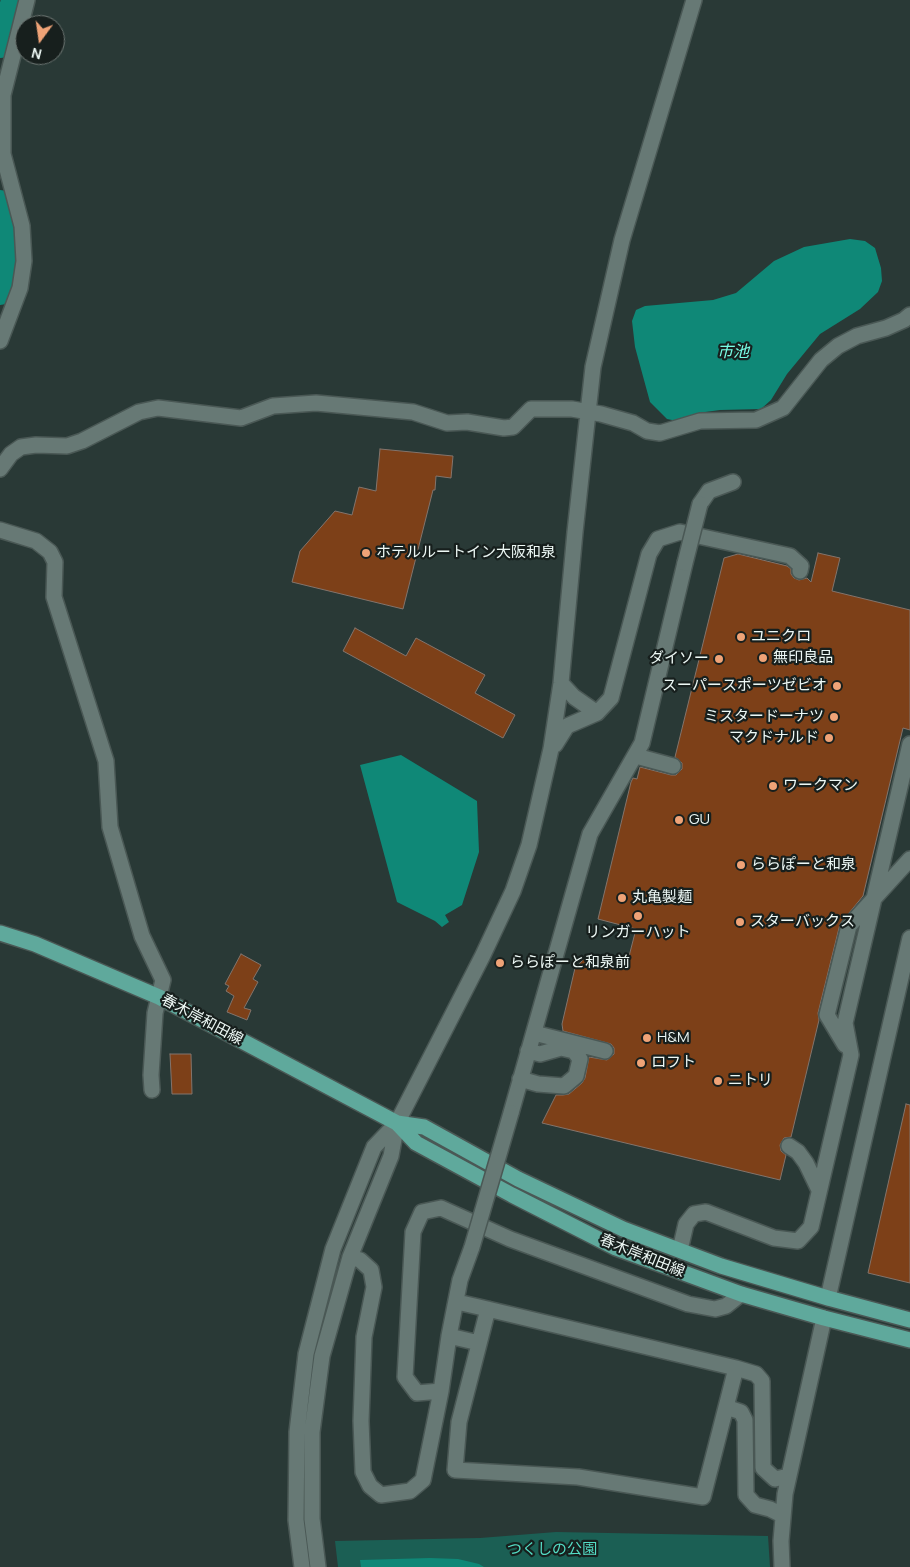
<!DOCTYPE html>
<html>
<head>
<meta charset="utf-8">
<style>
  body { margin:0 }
  #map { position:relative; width:910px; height:1567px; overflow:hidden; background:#293936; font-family:Manrope,sans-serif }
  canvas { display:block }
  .north { position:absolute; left:15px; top:15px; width:50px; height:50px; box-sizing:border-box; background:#171f1d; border:1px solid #6d7673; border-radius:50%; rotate:194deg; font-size:14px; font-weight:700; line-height:20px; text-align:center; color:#edf8f5 }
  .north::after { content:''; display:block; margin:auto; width:18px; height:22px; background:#efa377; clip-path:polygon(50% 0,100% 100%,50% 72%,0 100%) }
</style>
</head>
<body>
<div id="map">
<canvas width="910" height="1567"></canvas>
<div class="north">N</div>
</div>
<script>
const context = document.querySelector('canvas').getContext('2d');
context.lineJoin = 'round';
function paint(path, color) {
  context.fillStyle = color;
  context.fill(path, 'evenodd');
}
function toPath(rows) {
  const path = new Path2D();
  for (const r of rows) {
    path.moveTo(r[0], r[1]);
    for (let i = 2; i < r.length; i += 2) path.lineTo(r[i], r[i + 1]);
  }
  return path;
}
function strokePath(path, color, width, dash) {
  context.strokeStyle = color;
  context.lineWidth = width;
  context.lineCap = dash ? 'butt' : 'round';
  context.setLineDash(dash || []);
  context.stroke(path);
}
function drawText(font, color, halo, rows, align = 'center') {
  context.font = font + ' Manrope,"Noto Sans JP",sans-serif';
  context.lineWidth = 4.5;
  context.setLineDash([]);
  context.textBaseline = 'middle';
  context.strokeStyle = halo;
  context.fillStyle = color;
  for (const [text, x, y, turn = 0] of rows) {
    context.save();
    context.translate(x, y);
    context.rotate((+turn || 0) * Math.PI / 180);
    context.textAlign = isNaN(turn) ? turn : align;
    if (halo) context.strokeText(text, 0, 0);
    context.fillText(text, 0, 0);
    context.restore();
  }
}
paint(toPath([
  [556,1532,768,1536,770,1567,338,1567,335,1541,480,1538]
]), '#1b5f54');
paint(toPath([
  [850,239,865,241,875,248,881,268,882,281,878,292,860,309,820,334,787,374,771,400,761,409,720,410,698,413,677,421,667,419,650,402,635,347,632,321,636,310,645,306,713,300,736,293,774,261,804,247],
  [401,755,477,801,479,852,462,905,445,915,449,922,442,927,435,921,397,902,360,765],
  [430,1558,458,1559,479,1564,484,1567,361,1567,360,1560]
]), '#0f8877');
strokePath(toPath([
  [0,47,12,0],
  [0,201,6,257,0,294]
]), '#0f8877', 22);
const building = toPath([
  [380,449,453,456,451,478,436,476,435,490,433,490,403,609,292,582,300,551,335,511,352,515,359,487,376,491,380,449],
  [818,553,840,558,832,591,910,610,910,730,903,728,863,896,840,924,818,1013,819,1020,791,1137,784,1138,780,1145,781,1151,786,1155,780,1180,542,1123,556,1095,563,1095,569,1094,582,1083,585,1078,589,1057,607,1060,614,1054,614,1048,611,1044,563,1031,562,1024,575,968,585,958,626,968,636,929,598,919,631,782,633,778,637,779,640,767,671,775,676,775,682,769,682,763,675,757,724,558,738,554,787,566,791,569,791,574,794,578,799,580,807,578,811,582,818,553],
  [355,628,406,656,416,638,485,675,475,693,515,715,503,738,343,651,355,628],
  [241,954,261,965,253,979,258,982,244,1008,251,1010,247,1020,227,1012,234,996,226,991,229,986,225,984,241,954],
  [170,1054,191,1054,192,1094,172,1094,170,1054],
  [906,1104,910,1105,910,1283,868,1273,906,1104]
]);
paint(building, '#7d4018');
strokePath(building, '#83746c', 1);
const minor = toPath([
  [0,341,20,288,24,261,22,226,3,154,3,95,27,0],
  [0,469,11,454,21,447,36,445,67,446,82,441,139,412,158,408,241,418,273,406,316,403,413,412,447,423,467,422,504,428,513,427,531,409,572,409,601,414,633,423,647,431,660,433,700,421,756,420,783,408,821,360,838,346,857,336,886,328,904,320,910,315],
  [700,504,709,491,733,482],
  [0,530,36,541,50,552,55,562,54,597,106,761,110,827,142,936,163,980,155,1013,151,1075,152,1090],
  [561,683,574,697,597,713],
  [555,745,567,726,597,713,611,698,649,554,658,539,680,532,790,556,801,566,800,571],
  [636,756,673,766],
  [534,1033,605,1051],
  [845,1045,827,1015,849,926,910,859],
  [520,1079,538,1084,564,1086,576,1076,580,1059,574,1051,561,1048,540,1054,528,1051],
  [511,1113,590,834,642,743,685,563],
  [789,1146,798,1152,806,1163,819,1190],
  [680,1250,686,1224,694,1214,706,1212,774,1238,798,1241,811,1227,851,1055,845,1023,910,744],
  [350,1257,360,1260,371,1270,374,1287,364,1337,361,1421,363,1472,370,1486,381,1495,410,1491,423,1480,441,1391,449,1336,460,1280,472,1247],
  [828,1298,910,938],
  [457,1302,479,1307,736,1368,703,1497,578,1477,455,1470,459,1422,488,1309],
  [449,1336,479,1343],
  [736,1368,756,1374,762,1381,763,1468,775,1479,789,1476],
  [441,1391,417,1393,405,1377,413,1232,422,1212,441,1208,510,1239,688,1304,715,1309,726,1306,741,1294],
  [726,1407,741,1412,745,1420,746,1495,755,1505,770,1509,782,1515],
  [302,1567,296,1520,297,1432,306,1354,333,1249,374,1147,397,1123],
  [318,1567,312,1519,312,1432,322,1356,350,1257,391,1156,397,1123,483,955,513,891,529,845,551,749,561,683,575,532,593,367,622,240,694,0],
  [782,1567,781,1541,785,1494,824,1318]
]);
const major = toPath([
  [0,933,35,944,159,997,397,1123,416,1143,512,1195,616,1248,741,1294,824,1318,910,1340],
  [397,1123,424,1127,518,1179,623,1229,721,1266,828,1298,910,1320]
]);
strokePath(minor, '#4a5855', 18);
strokePath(major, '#4a5855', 18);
strokePath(minor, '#677975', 15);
strokePath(major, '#5fa99c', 15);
const minorBridge = toPath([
  [685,563,700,504],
  [472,1247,511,1113]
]);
strokePath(minorBridge, '#4a5855', 18, []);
strokePath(minorBridge, '#677975', 15);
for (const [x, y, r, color] of [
  [366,553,5,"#efa377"],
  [741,637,5,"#efa377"],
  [763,658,5,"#efa377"],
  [719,659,5,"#efa377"],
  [837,686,5,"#efa377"],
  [834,717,5,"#efa377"],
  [829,738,5,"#efa377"],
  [773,786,5,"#efa377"],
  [679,820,5,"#efa377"],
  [741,865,5,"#efa377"],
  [622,898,5,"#efa377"],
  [638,916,5,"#efa377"],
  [740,922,5,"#efa377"],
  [500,963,5,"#efa377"],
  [647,1038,5,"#efa377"],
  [641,1063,5,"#efa377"],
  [718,1081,5,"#efa377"]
]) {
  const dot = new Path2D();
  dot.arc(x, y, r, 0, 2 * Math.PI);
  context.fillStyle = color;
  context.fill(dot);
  strokePath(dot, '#171f1d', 2);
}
drawText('15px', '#edf8f5', '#171f1d', [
  ["ホテルルートイン大阪和泉",376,553],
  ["ユニクロ",751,637],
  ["無印良品",773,658],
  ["ダイソー",709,659,"right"],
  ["スーパースポーツゼビオ",827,686,"right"],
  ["ミスタードーナツ",824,717,"right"],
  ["マクドナルド",819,738,"right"],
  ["ワークマン",783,786],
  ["GU",689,820],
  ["ららぽーと和泉",751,865],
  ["丸亀製麺",632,898],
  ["スターバックス",750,922],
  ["リンガーハット",638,933,"center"],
  ["ららぽーと和泉前",510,963],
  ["H&M",657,1038],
  ["ロフト",651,1063],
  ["ニトリ",728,1081]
], 'left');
drawText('15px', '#edf8f5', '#171f1d', [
  ["春木岸和田線",202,1020,28],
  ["春木岸和田線",642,1256,22]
]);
drawText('15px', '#54ddc6', '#171f1d', [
  ["つくしの公園",552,1550]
]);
drawText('italic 16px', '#79fee6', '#171f1d', [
  ["市池",733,353]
]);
</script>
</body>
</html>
